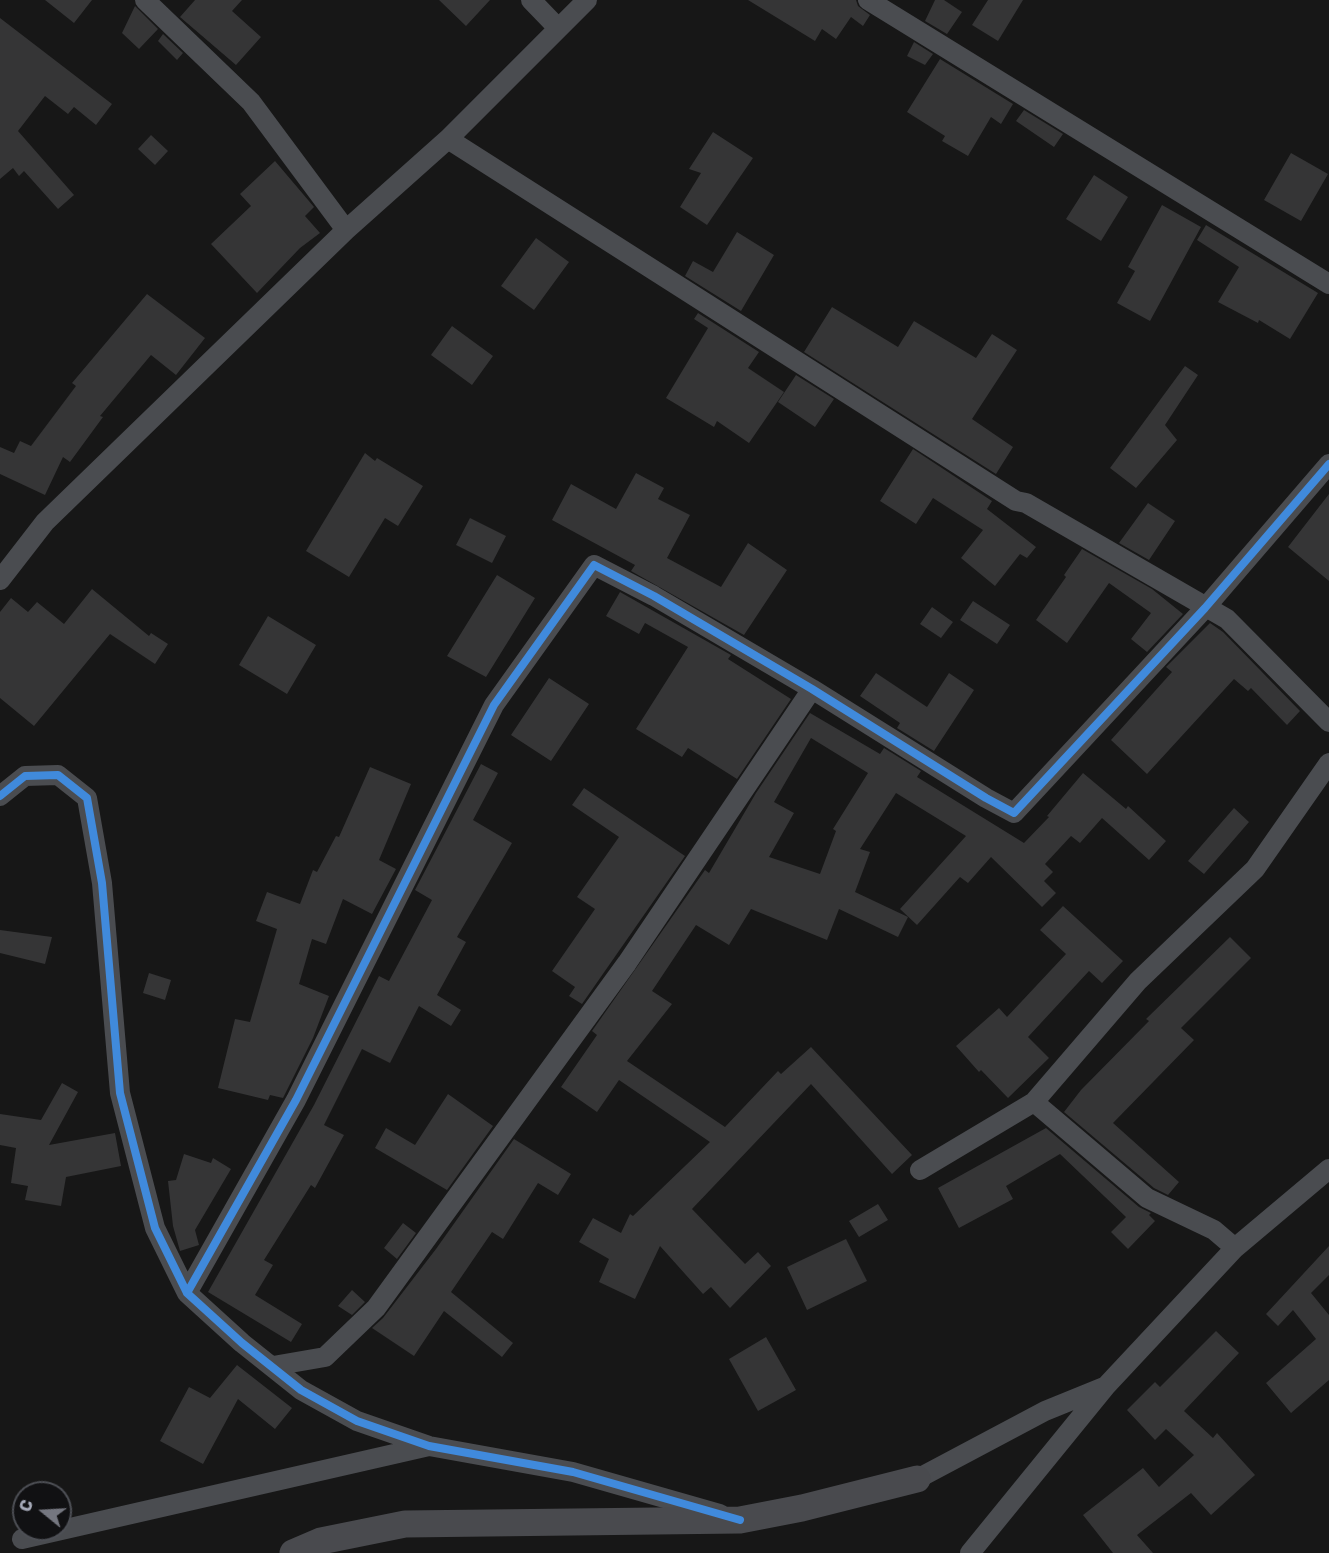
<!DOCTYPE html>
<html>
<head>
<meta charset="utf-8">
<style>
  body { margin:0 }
  #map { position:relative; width:1329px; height:1553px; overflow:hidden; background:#171717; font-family:Rubik,sans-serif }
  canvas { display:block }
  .north { position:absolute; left:12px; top:1481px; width:60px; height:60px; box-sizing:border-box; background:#111113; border:2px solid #4d4f55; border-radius:50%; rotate:288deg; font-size:16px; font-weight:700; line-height:24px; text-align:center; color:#a7abb9 }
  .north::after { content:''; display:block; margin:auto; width:21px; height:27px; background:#757780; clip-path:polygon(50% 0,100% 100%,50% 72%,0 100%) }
</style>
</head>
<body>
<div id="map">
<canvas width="1329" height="1553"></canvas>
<div class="north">С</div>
</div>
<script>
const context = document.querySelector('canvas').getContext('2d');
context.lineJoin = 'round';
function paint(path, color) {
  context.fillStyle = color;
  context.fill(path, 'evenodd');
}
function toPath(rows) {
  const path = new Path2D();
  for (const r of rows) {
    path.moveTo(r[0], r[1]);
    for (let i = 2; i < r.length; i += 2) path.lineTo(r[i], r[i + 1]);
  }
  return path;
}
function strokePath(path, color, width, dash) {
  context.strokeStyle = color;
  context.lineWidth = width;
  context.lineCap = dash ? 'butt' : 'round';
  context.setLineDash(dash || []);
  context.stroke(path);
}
paint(toPath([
  [45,0,92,0,74,23],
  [195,0,242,0,232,11,261,37,236,65,180,17],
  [439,0,490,0,466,26],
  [748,0,856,0,858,6,870,15,863,26,851,17,836,39,822,29,815,41],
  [935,0,944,0,962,12,947,34,925,21],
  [988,0,1023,0,998,41,972,25],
  [135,6,158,29,139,49,122,33],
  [0,18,112,104,96,125,74,107,68,114,45,96,18,131,74,195,58,209,24,171,19,176,13,168,0,179],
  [163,34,183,53,177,60,158,41],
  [914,42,933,54,925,65,907,56],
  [940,59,1013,104,1001,124,991,117,968,156,942,141,945,136,907,112],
  [1024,110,1063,134,1054,147,1016,121],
  [713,132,753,158,707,225,680,207,701,173,689,169],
  [151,135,168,151,155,165,138,149],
  [1291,153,1328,174,1301,221,1264,200],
  [275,161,314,207,305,216,320,233,300,248,257,293,211,244,251,206,240,194],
  [1094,175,1128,197,1101,241,1066,219],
  [1162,205,1201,227,1150,321,1117,303,1135,271,1128,267],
  [1206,225,1318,293,1290,339,1259,320,1258,323,1218,302,1239,267,1197,240],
  [737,232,774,255,741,311,685,276,693,261,713,272],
  [536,238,569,262,534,310,501,286],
  [147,294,205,338,176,375,151,355,100,416,103,417,70,462,63,457,45,495,0,474,0,447,14,453,20,441,31,446,76,386,72,383],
  [832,307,898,347,914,321,976,358,992,334,1017,350,972,419,1013,447,996,474,804,352],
  [698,313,759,352,748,368,784,392,749,443,717,421,714,427,666,398,708,328,694,319],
  [452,326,493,356,472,385,431,355],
  [1185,366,1198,375,1165,425,1177,440,1136,488,1110,468],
  [796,375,834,399,815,427,778,402],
  [913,449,992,501,987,509,1036,547,1027,558,1020,554,995,586,961,558,983,530,933,498,916,524,880,501],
  [365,453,375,461,377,458,423,486,398,526,385,518,349,577,306,551],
  [636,473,664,488,658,499,690,515,667,558,721,587,748,543,787,570,744,635,631,571,635,565,552,520,571,484,616,509],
  [1329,494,1329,581,1288,547],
  [1148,503,1175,521,1149,560,1119,543],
  [470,518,506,536,492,563,456,545],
  [1082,549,1152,589,1183,614,1147,652,1131,639,1151,613,1109,583,1067,643,1036,620,1066,577,1064,575],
  [497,575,535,598,486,677,447,656],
  [92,589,149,636,151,633,168,644,155,664,110,634,34,726,0,698,0,612,11,598,28,612,37,602,64,624],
  [620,592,731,655,728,659,791,699,737,779,688,748,682,757,636,729,688,647,645,623,639,634,606,616],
  [973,601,1010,625,997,644,960,620],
  [932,607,953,622,941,638,920,624],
  [268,616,316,645,287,694,239,665],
  [1210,623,1223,632,1300,711,1287,725,1251,688,1248,691,1234,679,1147,774,1111,740,1172,672,1166,667],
  [876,673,927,707,949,673,974,690,934,751,897,728,900,723,860,696],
  [549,678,589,704,551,761,511,735],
  [810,713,880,754,884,748,921,771,917,777,1024,843,1049,817,1047,816,1083,773,1126,809,1128,806,1166,841,1149,860,1102,818,1080,843,1071,836,1045,864,1053,872,1044,881,1056,893,1042,907,991,857,968,883,960,877,917,925,900,909,966,836,896,793,860,849,870,852,855,892,908,917,898,937,839,909,827,940,751,909,729,945,696,925,652,991,672,1004,627,1061,725,1127,778,1071,781,1074,811,1047,912,1155,892,1174,811,1084,692,1209,745,1264,758,1252,771,1266,730,1308,711,1287,703,1294,660,1246,635,1299,599,1282,609,1259,579,1242,593,1218,621,1233,630,1214,633,1216,710,1142,619,1080,597,1112,561,1087,597,1035,592,1031,705,870,709,873,756,793],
  [811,738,868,773,833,829,836,831,820,874,769,857,794,813,774,802],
  [481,764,498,773,473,820,512,843,457,937,466,942,437,995,461,1010,451,1026,419,1006,390,1063,362,1049,324,1125,344,1135,315,1188,311,1185,264,1260,273,1265,255,1295,302,1324,291,1342,208,1292,314,1105,379,976,389,981,432,900,415,890],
  [370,767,411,784,379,860,396,869,372,914,343,899,326,944,312,939,299,984,329,996,313,1038,283,1098,270,1095,268,1100,218,1088,235,1019,250,1022,277,929,256,921,267,892,300,904,313,870,317,872,336,836,339,837],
  [584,788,685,856,582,1004,569,996,575,987,552,971,595,909,577,897,619,837,572,805],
  [1234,808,1249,822,1204,874,1188,861],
  [1063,906,1123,961,1102,983,1089,971,1028,1037,1049,1058,1008,1098,981,1070,979,1072,956,1046,999,1008,1007,1017,1066,954,1040,930],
  [0,930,52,937,45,964,0,953],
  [1230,937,1251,958,1181,1028,1194,1040,1113,1123,1179,1182,1168,1195,1154,1188,1064,1112,1081,1090,1149,1021,1146,1019],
  [149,973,171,980,165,1000,143,993],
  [62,1083,78,1092,49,1145,115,1133,121,1166,66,1177,61,1206,25,1200,28,1186,11,1183,16,1148,0,1145,0,1114,41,1120],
  [448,1094,493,1126,447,1190,375,1148,386,1128,415,1145],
  [1046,1128,1139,1207,1151,1213,1149,1215,1155,1221,1128,1249,1111,1232,1126,1217,1060,1154,1006,1186,1013,1199,959,1228,938,1188],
  [514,1139,571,1174,558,1195,538,1183,503,1239,492,1232,451,1292,513,1343,502,1357,444,1311,414,1356,372,1328,383,1318,436,1249],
  [184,1154,211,1163,213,1158,231,1169,195,1230,199,1245,180,1251,173,1226,168,1181,176,1180],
  [878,1204,888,1220,859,1237,849,1221],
  [403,1223,416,1233,397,1259,384,1248],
  [846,1239,867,1281,807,1310,787,1267],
  [1329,1246,1329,1275,1311,1293,1329,1315,1329,1380,1291,1413,1266,1383,1316,1339,1293,1310,1278,1326,1266,1314],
  [352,1290,365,1302,352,1315,338,1306],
  [1216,1331,1239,1353,1184,1411,1213,1438,1217,1433,1255,1475,1211,1515,1191,1493,1137,1535,1153,1553,1113,1553,1083,1515,1143,1468,1159,1487,1194,1455,1166,1429,1155,1440,1127,1410,1155,1382,1160,1387],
  [766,1337,796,1390,758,1411,729,1359],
  [237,1365,292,1408,275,1429,238,1399,203,1464,160,1441,189,1387,210,1398]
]), '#353536');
strokePath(toPath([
  [145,0,251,102,346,230],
  [531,0,558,28],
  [868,0,1329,284],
  [448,139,1016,501,1026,503,1227,619,1329,722],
  [0,580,45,522,346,230,448,139,587,0],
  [0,796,25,776,58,775,87,798,102,883,120,1093,155,1228,187,1293,242,1343,301,1390,357,1421,429,1446,573,1472,720,1514],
  [1034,1102,1147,1198,1214,1230,1235,1248],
  [920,1170,1034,1102,1138,981,1255,869,1329,763],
  [187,1293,296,1100,494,705,594,565,654,596,812,689,986,798,1014,813,1205,608,1329,464],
  [273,1366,325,1357,376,1308,627,963,812,689],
  [917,1479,1045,1411,1104,1387],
  [22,1539,429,1446],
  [970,1553,1106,1386,1235,1248,1329,1169]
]), '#4a4c50', 20);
strokePath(toPath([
  [293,1553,321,1541,405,1524,740,1520,802,1508,917,1479]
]), '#494a4e', 27);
strokePath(toPath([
  [0,796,25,776,58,775,87,798,102,883,120,1093,155,1228,187,1293,242,1343,301,1390,357,1421,429,1446,573,1472,740,1520],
  [187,1293,296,1100,494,705,594,565,654,596,812,689,986,798,1014,813,1205,608,1329,464]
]), '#408adc', 8);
</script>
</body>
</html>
